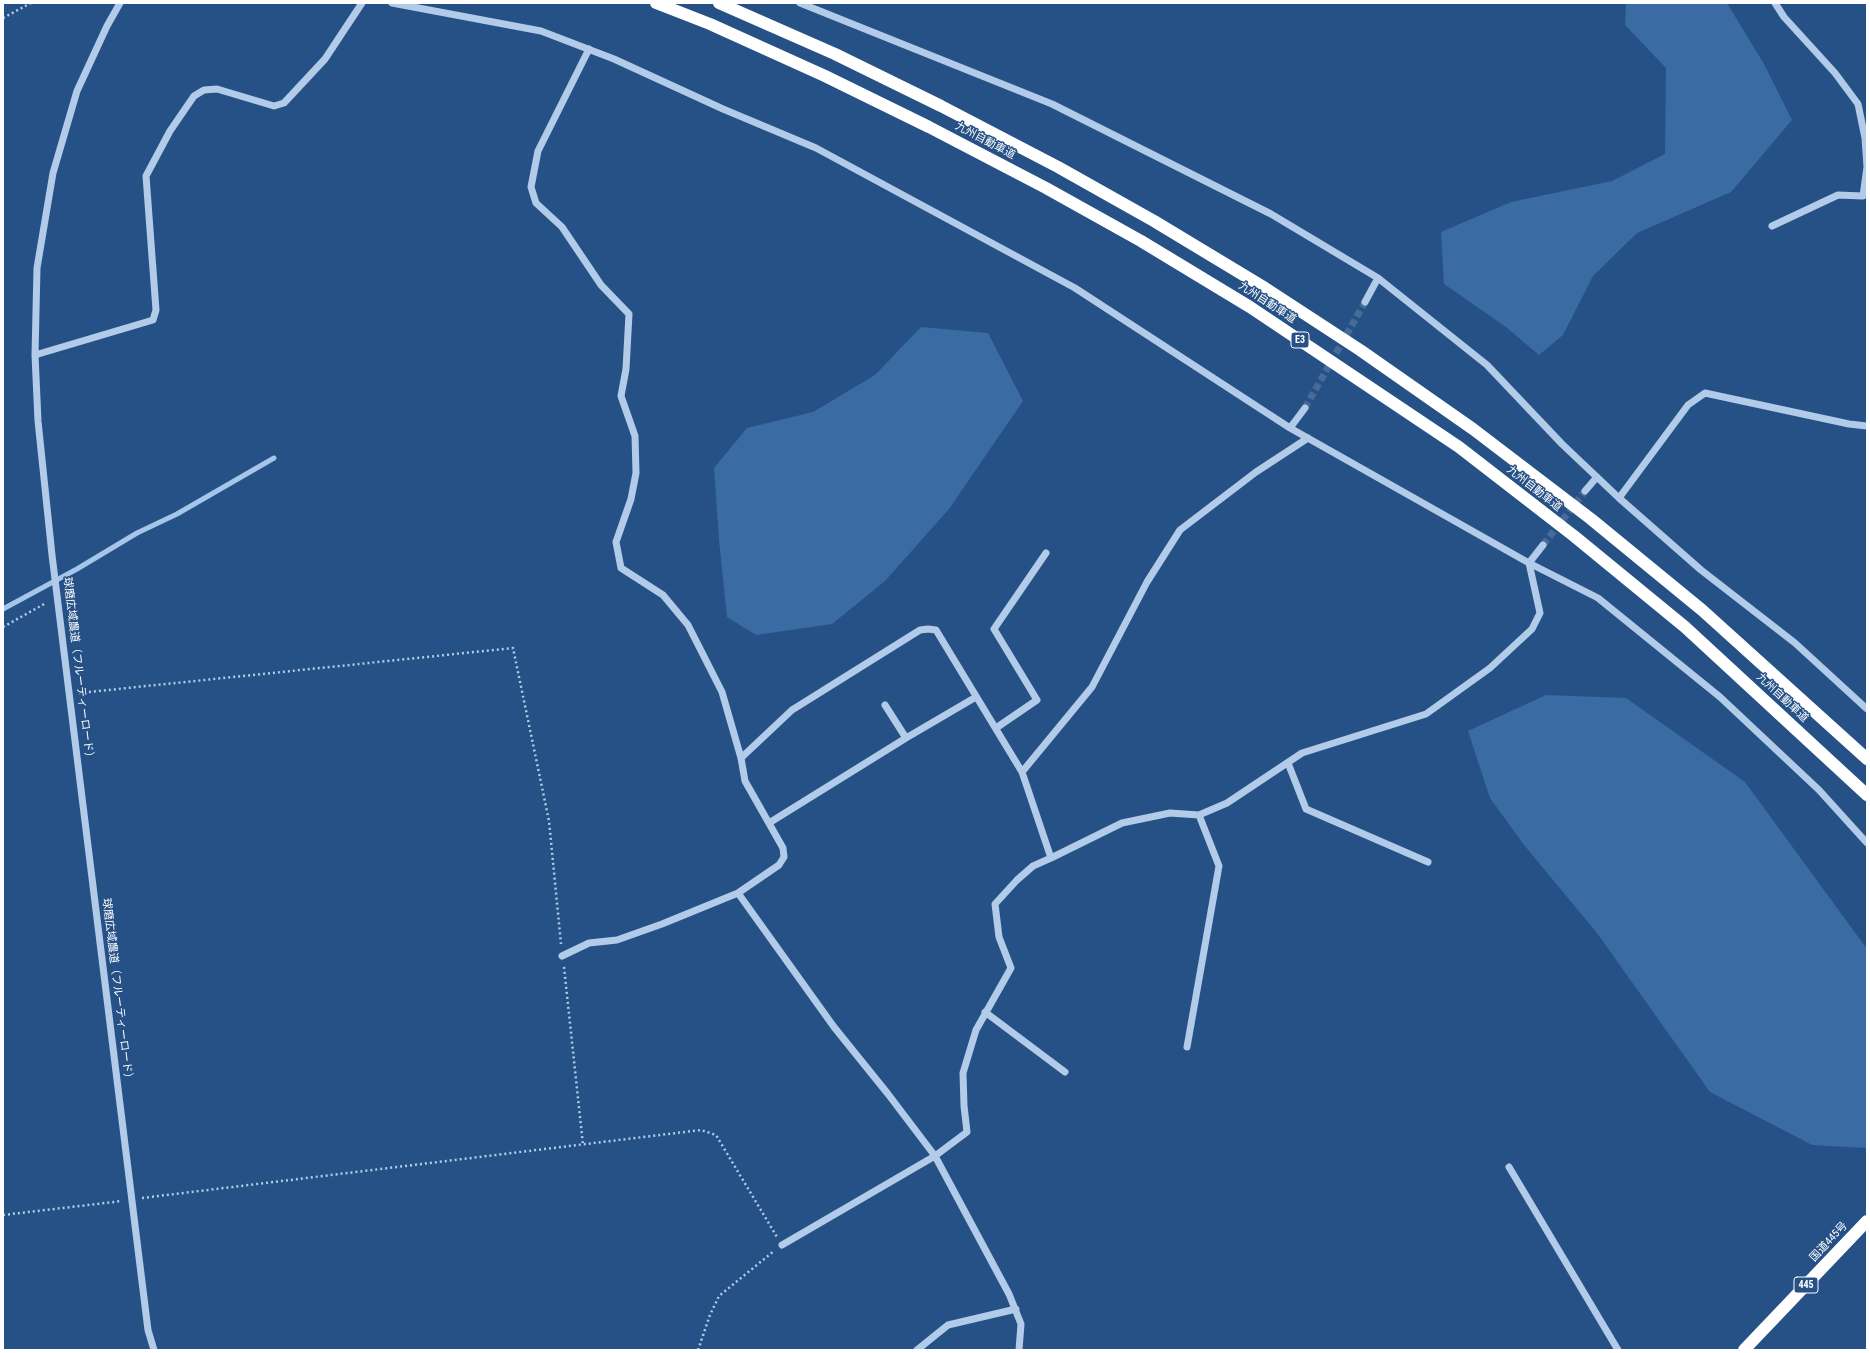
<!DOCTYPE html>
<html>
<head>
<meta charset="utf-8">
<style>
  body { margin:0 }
  #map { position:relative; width:1870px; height:1353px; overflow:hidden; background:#265187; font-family:"Roboto Condensed",sans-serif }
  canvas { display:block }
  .frame { position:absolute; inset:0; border:4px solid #fff; pointer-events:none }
</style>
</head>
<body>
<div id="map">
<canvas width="1870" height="1353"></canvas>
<div class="frame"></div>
</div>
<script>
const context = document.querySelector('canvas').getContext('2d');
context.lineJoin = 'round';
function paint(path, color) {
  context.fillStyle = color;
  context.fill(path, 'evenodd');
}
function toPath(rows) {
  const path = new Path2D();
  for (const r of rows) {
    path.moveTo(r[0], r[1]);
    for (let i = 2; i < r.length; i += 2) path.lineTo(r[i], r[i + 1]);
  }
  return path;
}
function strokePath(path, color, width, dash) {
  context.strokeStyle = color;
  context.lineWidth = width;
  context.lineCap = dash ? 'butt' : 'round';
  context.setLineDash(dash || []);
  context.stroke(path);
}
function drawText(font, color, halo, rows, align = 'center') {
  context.font = font + ' "Roboto Condensed","Noto Sans JP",sans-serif';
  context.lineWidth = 3;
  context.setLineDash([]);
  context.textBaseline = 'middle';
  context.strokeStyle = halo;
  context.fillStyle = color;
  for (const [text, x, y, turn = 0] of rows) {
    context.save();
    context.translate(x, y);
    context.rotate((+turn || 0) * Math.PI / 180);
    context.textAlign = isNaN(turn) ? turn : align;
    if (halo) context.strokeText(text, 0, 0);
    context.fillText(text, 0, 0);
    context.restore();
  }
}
paint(toPath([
  [1626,3,1727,3,1764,64,1792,120,1731,192,1637,233,1593,276,1563,335,1539,355,1506,327,1444,284,1441,232,1511,202,1612,181,1665,154,1666,68,1625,25],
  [921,327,988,333,1023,401,949,509,885,581,832,624,756,635,727,617,719,540,714,468,747,428,813,412,875,375],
  [1546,695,1626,698,1745,782,1867,949,1867,1148,1812,1145,1710,1092,1597,933,1524,845,1490,798,1468,731]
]), '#3a6ba3');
strokePath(toPath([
  [3,609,77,569,137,533,177,514,274,458]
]), '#a5c6e9', 5);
strokePath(toPath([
  [1305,408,1365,302],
  [1543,545,1585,491]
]), '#476b99', 7, [7, 3.5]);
strokePath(toPath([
  [3,18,31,3],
  [3,627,46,603],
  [79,693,513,648,549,821,561,944],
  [564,967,583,1145],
  [142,1198,701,1130,716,1135,777,1237],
  [3,1215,122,1201],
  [698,1350,710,1315,719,1296,774,1251]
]), '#b1cbe8', 2.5, [2, 3]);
strokePath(toPath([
  [120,3,107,26,77,91,53,173,37,268,35,355,38,421,52,555,148,1330,154,1350],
  [392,3,541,31,614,59,723,109,816,148,1075,288,1290,428,1529,563,1598,598,1720,697,1819,790,1867,843],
  [800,3,1052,104,1271,214,1378,278,1487,365,1562,444,1619,498,1701,570,1795,643,1867,709],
  [1772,226,1838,195,1863,196,1867,167,1865,138,1858,104,1835,73,1784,17,1775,3],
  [1365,302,1378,278],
  [35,355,153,320,156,310,146,176,170,131,194,96,204,90,217,89,274,106,284,103,325,59,362,3],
  [1290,428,1305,408],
  [1585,491,1597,477],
  [1619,498,1688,405,1705,393,1849,424,1867,426],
  [885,705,906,738,976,697],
  [996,728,1037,700,994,629,1046,553],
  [741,758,792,710,920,630,928,629,936,630,1022,772],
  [1288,763,1306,809,1428,862],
  [769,823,906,738],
  [1051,858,1022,772,1092,687,1147,582,1180,530,1256,472,1308,438],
  [738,893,834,1027,888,1094,935,1156,1009,1294,1021,1324,1019,1350],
  [562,956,589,943,617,940,662,924,738,893,779,865,784,857,783,848,745,781,741,758,722,692,688,625,663,595,621,568,616,542,631,499,636,473,635,436,621,396,626,369,629,314,601,285,562,227,536,203,531,187,538,151,589,49],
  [985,1012,1065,1072],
  [1187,1047,1219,866,1199,815],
  [1509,1167,1618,1350],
  [782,1245,935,1156,967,1132,964,1106,963,1073,976,1030,1011,968,999,937,995,904,1017,880,1033,866,1051,858,1122,823,1170,813,1199,815,1227,803,1302,753,1426,714,1490,668,1532,629,1540,613,1529,563,1543,545],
  [917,1350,948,1325,1016,1309]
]), '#b1cbe8', 7);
strokePath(toPath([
  [656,3,710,24,825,76,929,127,1046,188,1141,241,1250,307,1459,447,1574,536,1685,627,1867,795],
  [719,3,835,54,941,106,1058,167,1154,221,1265,288,1360,350,1473,429,1591,519,1702,610,1867,759],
  [1744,1350,1867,1221]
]), '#fff', 12);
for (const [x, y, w] of [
  [1300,340,18],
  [1806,1285,24]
]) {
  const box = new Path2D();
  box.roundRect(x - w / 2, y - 8, w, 16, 3);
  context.fillStyle = '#265187';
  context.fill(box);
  strokePath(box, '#fff', 1);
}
drawText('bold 10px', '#fff', null, [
  ["E3",1300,340],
  ["445",1806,1285]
]);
drawText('11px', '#fff', '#265187', [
  ["九州自動車道",985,141,28],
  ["九州自動車道",1267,303,33],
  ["九州自動車道",1534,489,38],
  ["球磨広域農道（フルーティーロード）",78,670,83],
  ["九州自動車道",1782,698,43],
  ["球磨広域農道（フルーティーロード）",117,991,83],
  ["国道445号",1829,1242,-47]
]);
</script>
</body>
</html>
